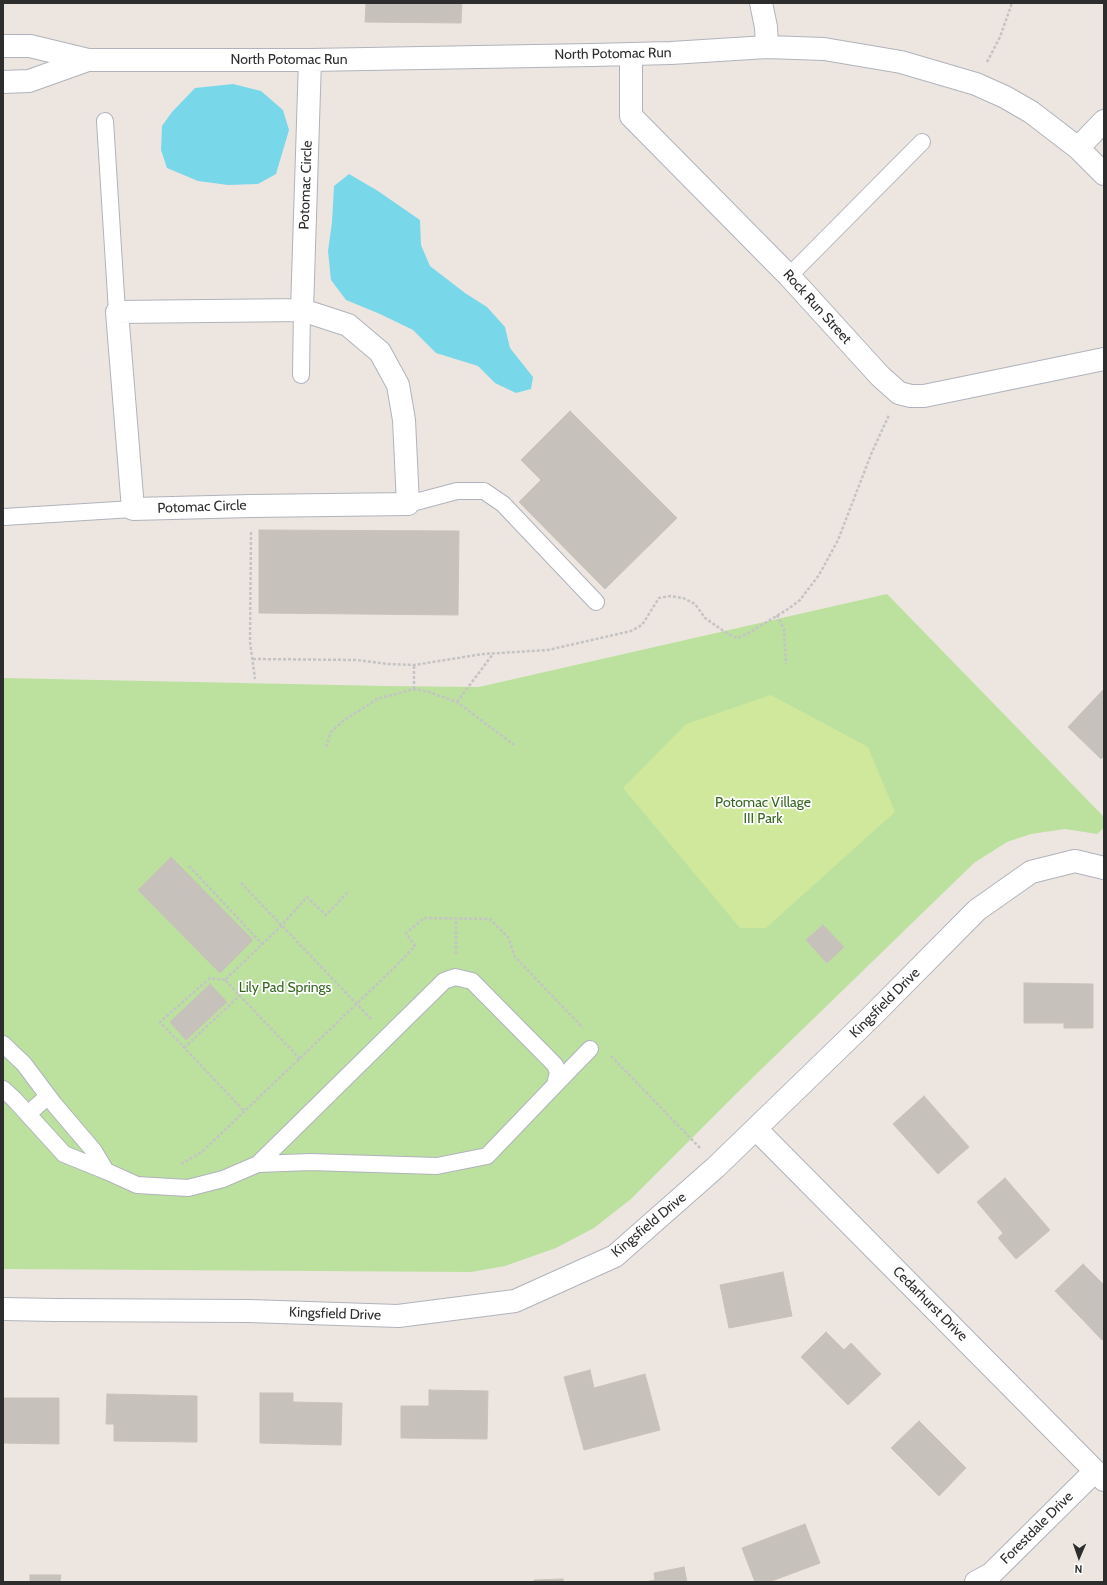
<!DOCTYPE html>
<html>
<head>
<meta charset="utf-8">
<style>
  body { margin:0 }
  #map { position:relative; width:1107px; height:1585px; overflow:hidden; background:#ede6e0; font-family:Cabin,sans-serif }
  canvas { display:block }
  .frame { position:absolute; inset:0; border:4px solid #2d2d2d; pointer-events:none }
  .north { position:absolute; left:1059px; top:1537px; width:40px; height:40px; -webkit-text-stroke:3px #fff; paint-order:stroke; rotate:182deg; font-size:11px; font-weight:700; line-height:16px; text-align:center; color:#2d2d2d }
  .north::after { content:''; display:block; margin:auto; width:14px; height:18px; background:#2d2d2d; clip-path:polygon(50% 0,100% 100%,50% 72%,0 100%) }
</style>
</head>
<body>
<div id="map">
<canvas width="1107" height="1585"></canvas>
<div class="frame"></div>
<div class="north">N</div>
</div>
<script>
const context = document.querySelector('canvas').getContext('2d');
context.lineJoin = 'round';
function paint(path, color) {
  context.fillStyle = color;
  context.fill(path, 'evenodd');
}
function toPath(rows) {
  const path = new Path2D();
  for (const r of rows) {
    path.moveTo(r[0], r[1]);
    for (let i = 2; i < r.length; i += 2) path.lineTo(r[i], r[i + 1]);
  }
  return path;
}
function strokePath(path, color, width, dash) {
  context.strokeStyle = color;
  context.lineWidth = width;
  context.lineCap = dash ? 'butt' : 'round';
  context.setLineDash(dash || []);
  context.stroke(path);
}
function drawText(font, color, halo, rows, align = 'center') {
  context.font = font + ' Cabin,sans-serif';
  context.lineWidth = 3.5;
  context.setLineDash([]);
  context.textBaseline = 'middle';
  context.strokeStyle = halo;
  context.fillStyle = color;
  for (const [text, x, y, turn = 0] of rows) {
    context.save();
    context.translate(x, y);
    context.rotate((+turn || 0) * Math.PI / 180);
    context.textAlign = isNaN(turn) ? turn : align;
    if (halo) context.strokeText(text, 0, 0);
    context.fillText(text, 0, 0);
    context.restore();
  }
}
paint(toPath([
  [887,594,1104,817,1104,828,1097,834,1065,829,1031,834,1007,842,974,863,741,1089,631,1199,594,1228,556,1248,505,1266,471,1272,3,1269,3,678,386,686,479,687]
]), '#bce19f');
paint(toPath([
  [771,695,868,747,895,812,766,928,740,928,623,788,686,724]
]), '#cfe89c');
paint(toPath([
  [233,84,261,91,283,110,289,130,276,174,258,184,228,185,198,181,167,168,161,150,162,126,172,112,195,88],
  [349,174,378,191,420,220,421,245,430,266,465,293,487,307,505,327,510,348,533,377,531,389,516,393,495,383,478,366,436,353,413,330,380,314,346,300,331,280,328,251,332,222,334,186]
]), '#79d7ea');
const building = toPath([
  [366,3,462,3,461,23,365,22,366,3],
  [570,411,677,518,605,589,519,502,541,480,521,460,570,411],
  [259,530,459,531,458,615,259,613,259,530],
  [1104,689,1104,756,1101,759,1068,727,1104,689],
  [171,857,253,940,220,973,138,890,171,857],
  [823,925,844,947,827,963,806,940,823,925],
  [1024,983,1093,984,1093,1028,1064,1028,1064,1023,1024,1023,1024,983],
  [210,984,227,1002,186,1040,170,1022,210,984],
  [924,1096,969,1147,938,1174,893,1124,924,1096],
  [1005,1178,1050,1230,1016,1259,998,1238,1003,1233,977,1202,1005,1178],
  [1083,1264,1104,1285,1104,1338,1102,1340,1055,1291,1083,1264],
  [783,1272,792,1316,729,1328,720,1285,783,1272],
  [826,1332,844,1350,851,1343,881,1374,848,1405,801,1357,826,1332],
  [590,1370,594,1388,645,1374,660,1430,584,1450,564,1377,590,1370],
  [429,1390,488,1391,487,1439,401,1438,401,1406,429,1406,429,1390],
  [260,1393,293,1393,293,1402,342,1403,341,1445,260,1443,260,1393],
  [107,1394,197,1396,197,1442,114,1441,114,1424,106,1424,107,1394],
  [3,1398,59,1398,59,1444,3,1443,3,1398],
  [919,1421,966,1468,939,1496,891,1448,919,1421],
  [805,1524,820,1563,769,1582,755,1582,742,1548,805,1524],
  [684,1567,687,1582,645,1582,655,1580,654,1573,684,1567],
  [30,1575,61,1575,60,1582,30,1582,30,1575],
  [563,1579,563,1582,534,1582,534,1580,563,1579]
]);
paint(building, '#c6c1bb');
strokePath(building, '#c9c2b9', 1);
const lane = toPath([
  [105,121,117,312],
  [789,276,922,142],
  [301,375,302,310],
  [408,504,457,491,484,491,503,504,596,602],
  [4,517,133,509],
  [3,1044,24,1064,54,1104,94,1151,106,1171,64,1154,14,1099,3,1089],
  [555,1085,590,1049],
  [28,1114,48,1096],
  [106,1171,137,1185,188,1188,223,1179,258,1164,310,1162,437,1166,487,1156,555,1085,558,1072,555,1065,472,981,455,977,444,981,258,1164]
]);
const street = toPath([
  [761,3,766,27,767,47],
  [3,46,30,46,88,60,29,81,3,82],
  [631,54,631,116,789,276,880,376,899,393,911,396,924,396,1104,359],
  [88,60,310,60,592,55,671,53,767,47,824,49,901,62,976,84,1005,97,1031,112,1078,148,1104,174],
  [1078,148,1104,121],
  [302,310,348,325,380,352,398,385,404,420,408,504,251,506,133,509,117,312,302,310,310,60],
  [756,1129,1104,1480],
  [3,1309,55,1310,249,1311,398,1316,515,1301,615,1256,716,1167,871,1017,977,910,1031,872,1075,861,1104,868],
  [976,1582,991,1574,1095,1471]
]);
strokePath(lane, '#b0b3bc', 18);
strokePath(street, '#b0b3bc', 24);
strokePath(toPath([
  [987,62,1000,37,1012,3],
  [251,532,250,642,255,679],
  [777,615,784,629,786,664],
  [253,659,357,660,388,664,414,665,483,654,548,650,631,631,642,625,659,598,670,596,683,598,695,604,705,618,728,634,737,638,747,634,788,609,800,600,819,575,838,540,872,452,889,415],
  [414,689,414,665],
  [457,702,493,654],
  [326,747,331,732,343,721,377,699,414,689,429,692,457,702,514,745],
  [189,866,262,944],
  [241,883,372,1020],
  [456,954,456,918],
  [225,980,210,978,160,1022,244,1111],
  [184,1048,240,995],
  [611,1056,700,1148],
  [300,1059,225,980,282,925,307,897,326,915,348,892],
  [181,1164,203,1151,393,969,415,946,406,933,424,918,490,919,508,937,515,957,583,1028]
]), '#c4c4c4', 2.5, [3, 2]);
strokePath(lane, '#fff', 16);
strokePath(street, '#fff', 22);
drawText('14px', '#2d2d2d', '#fff', [
  ["North Potomac Run",613,54,-1],
  ["North Potomac Run",289,60],
  ["Potomac Circle",306,185,-88],
  ["Rock Run Street",817,307,48],
  ["Potomac Circle",202,507,-2],
  ["Kingsfield Drive",885,1003,-45],
  ["Kingsfield Drive",649,1225,-40],
  ["Cedarhurst Drive",930,1304,45],
  ["Kingsfield Drive",335,1314,2],
  ["Forestdale Drive",1037,1528,-45]
]);
drawText('14px', '#35681e', '#fff', [
  ["Potomac Village",763,803],
  ["III Park",763,819],
  ["Lily Pad Springs",285,988]
]);
</script>
</body>
</html>
